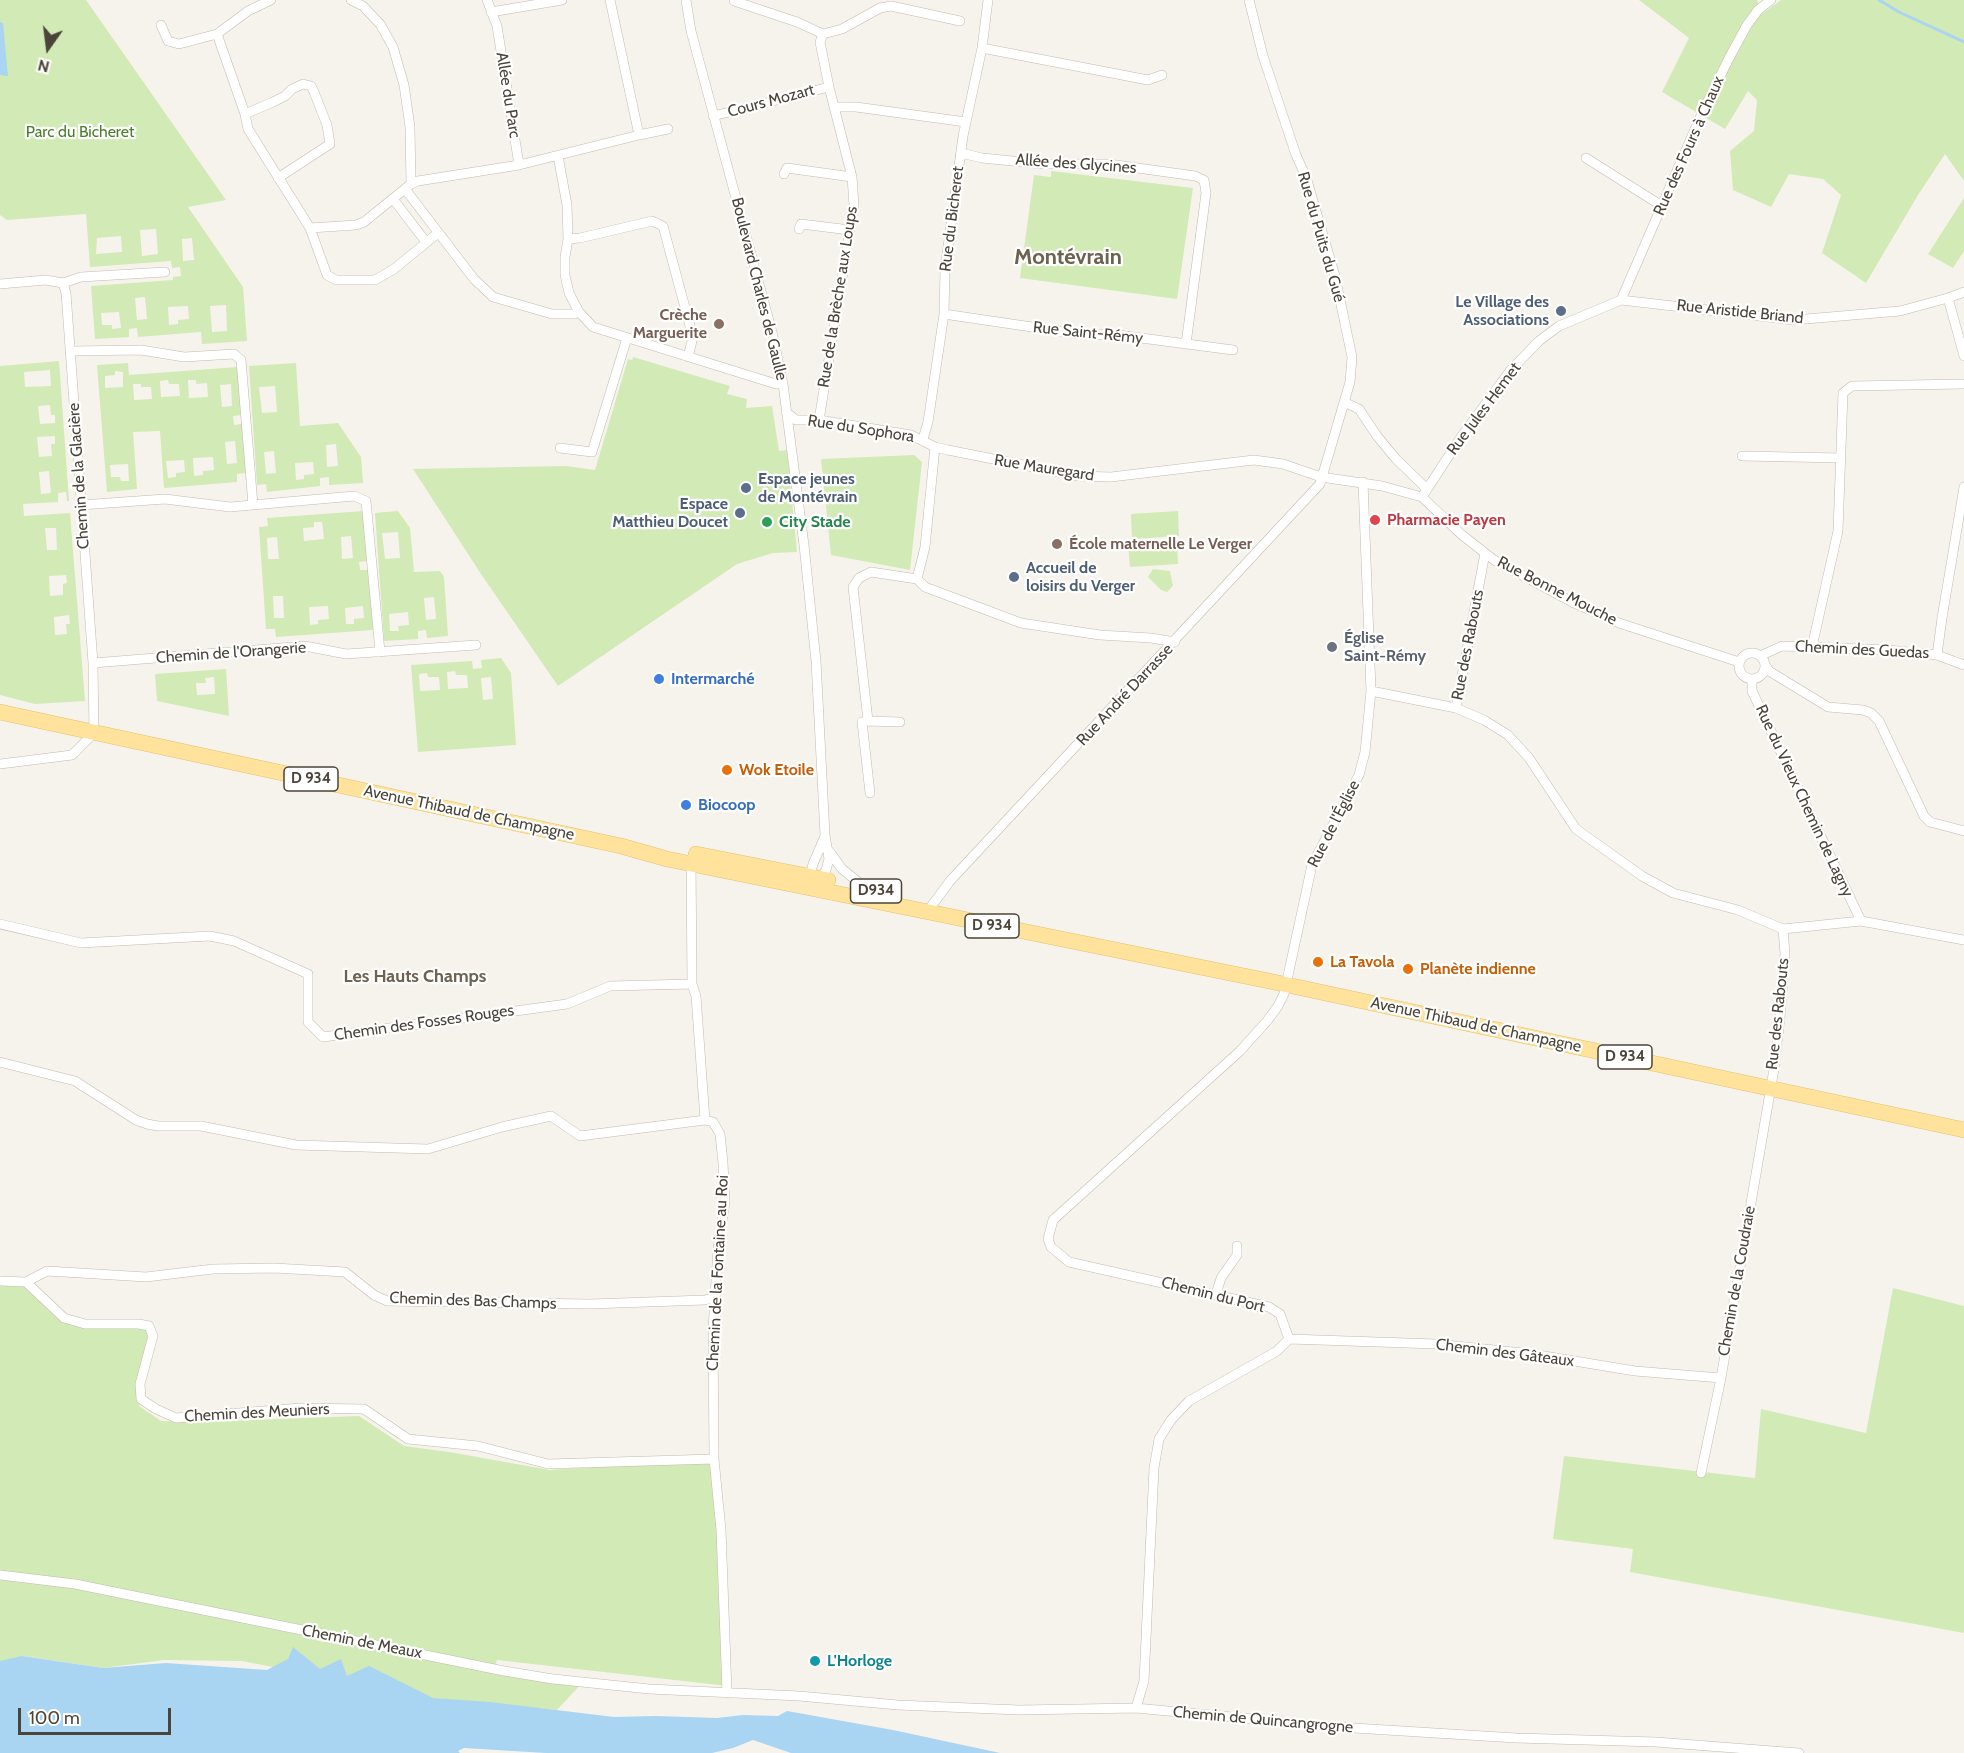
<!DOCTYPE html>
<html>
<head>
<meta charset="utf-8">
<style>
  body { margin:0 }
  #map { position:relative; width:1964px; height:1753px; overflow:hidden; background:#f6f3ec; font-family:Cabin,sans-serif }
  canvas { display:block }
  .north { position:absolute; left:18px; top:18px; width:60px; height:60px; -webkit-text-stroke:4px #fff; paint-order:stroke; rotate:194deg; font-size:16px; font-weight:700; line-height:24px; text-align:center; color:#4b4439 }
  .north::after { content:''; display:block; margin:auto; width:21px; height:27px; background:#4b4439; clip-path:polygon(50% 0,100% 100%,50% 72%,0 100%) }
  .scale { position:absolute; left:18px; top:1708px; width:153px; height:27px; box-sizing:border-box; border:3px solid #4b4439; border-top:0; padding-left:8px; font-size:18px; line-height:21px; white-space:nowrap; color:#4b4439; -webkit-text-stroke:4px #fff; paint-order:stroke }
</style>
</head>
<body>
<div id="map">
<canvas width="1964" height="1753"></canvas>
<div class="north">N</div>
<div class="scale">100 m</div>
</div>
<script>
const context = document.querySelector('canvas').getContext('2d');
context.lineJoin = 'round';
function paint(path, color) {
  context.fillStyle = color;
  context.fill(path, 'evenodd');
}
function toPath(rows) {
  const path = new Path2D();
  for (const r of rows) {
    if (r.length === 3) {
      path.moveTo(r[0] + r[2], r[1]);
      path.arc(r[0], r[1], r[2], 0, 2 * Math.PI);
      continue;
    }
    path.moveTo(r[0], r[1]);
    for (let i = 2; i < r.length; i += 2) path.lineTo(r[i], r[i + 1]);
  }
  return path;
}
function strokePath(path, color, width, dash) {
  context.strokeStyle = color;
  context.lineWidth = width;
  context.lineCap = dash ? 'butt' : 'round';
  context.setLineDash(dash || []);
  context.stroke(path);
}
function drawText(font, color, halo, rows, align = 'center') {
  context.font = font + ' Cabin,sans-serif';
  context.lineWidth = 4.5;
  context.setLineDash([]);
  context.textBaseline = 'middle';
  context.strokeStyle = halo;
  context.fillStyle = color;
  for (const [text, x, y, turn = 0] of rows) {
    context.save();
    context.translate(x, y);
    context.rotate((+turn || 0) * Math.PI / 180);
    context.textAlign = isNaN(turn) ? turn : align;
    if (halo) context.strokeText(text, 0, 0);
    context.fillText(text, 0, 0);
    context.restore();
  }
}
paint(toPath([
  [0,0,86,0,226,200,188,207,243,287,247,341,202,344,201,332,138,337,137,328,129,329,129,337,95,339,91,286,173,280,173,277,181,276,180,267,172,268,171,261,90,267,86,214,7,220,0,215],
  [156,229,158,254,142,256,140,230],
  [121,236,122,252,96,254,97,238],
  [192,238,194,260,183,261,182,239],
  [145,297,147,319,137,320,135,298],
  [226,305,227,331,212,332,210,306],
  [188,306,189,319,178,320,178,324,169,325,168,307],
  [119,312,121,328,112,329,112,325,102,325,101,313],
  [1639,0,1757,0,1762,14,1781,0,1964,0,1964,181,1945,154,1918,195,1866,283,1822,253,1841,195,1823,179,1789,174,1771,207,1733,190,1730,151,1754,131,1757,100,1748,91,1725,129,1662,92,1689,38],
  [1051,171,1193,188,1177,299,1020,278,1034,175,1051,177],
  [1964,198,1964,251,1953,268,1928,254],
  [633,357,730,386,727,394,747,399,746,408,772,406,779,451,787,450,797,552,773,553,737,564,558,686,481,574,413,469,566,466,595,470,628,359,632,360],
  [59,361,69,501,67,501,66,492,58,493,58,502,23,504,24,516,70,513,85,701,35,704,0,695,0,366],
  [50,370,51,386,25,387,24,372],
  [50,405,51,415,55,415,55,423,40,424,38,406],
  [55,436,55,444,51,444,52,456,39,457,37,437],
  [49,471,51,493,41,494,39,472],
  [45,528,56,528,57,550,47,550],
  [66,575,67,583,63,584,63,595,50,596,49,576],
  [69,615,70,624,66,624,67,634,55,635,54,617],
  [128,363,129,375,238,367,241,415,233,416,234,425,242,424,246,473,237,474,237,482,164,488,160,431,133,432,137,489,107,492,97,365],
  [115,371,123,372,123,387,105,388,105,376,115,375],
  [168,380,169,384,179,384,180,396,161,397,160,381],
  [188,380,196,380,196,384,207,383,208,397,189,398],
  [133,384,141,384,141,387,151,387,152,399,134,400],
  [231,384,232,406,222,407,220,385],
  [235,441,237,463,227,464,225,442],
  [213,457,214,470,203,471,203,475,194,476,193,458],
  [184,460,185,472,176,473,176,477,168,478,166,461],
  [128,464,129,481,121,481,120,477,111,477,110,465],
  [296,363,300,426,338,423,361,457,363,483,329,485,329,477,320,478,320,486,267,492,266,484,257,485,249,366],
  [275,386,277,412,262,413,259,387],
  [336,444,338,466,327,467,326,445],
  [274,451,276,473,266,474,264,452],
  [313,462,314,474,304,475,304,479,296,480,295,463],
  [914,455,922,462,910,570,831,555,821,459],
  [364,511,367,561,359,562,360,570,368,570,373,630,276,637,275,629,266,629,259,527,268,526,267,518],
  [314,522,322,522,324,539,304,541,303,528,314,527],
  [351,536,353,558,342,559,341,537],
  [277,537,279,559,268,559,267,538],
  [273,596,283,596,284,618,274,618],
  [328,606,329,619,318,620,318,624,310,625,309,607],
  [363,606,364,618,354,619,354,624,346,624,345,608],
  [398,511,410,528,414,572,440,571,444,577,448,636,427,638,426,630,418,631,418,639,384,641,375,513],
  [398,532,400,558,385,559,382,533],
  [434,597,436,619,426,620,424,598],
  [408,612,409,625,398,626,399,631,390,631,389,614],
  [1178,511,1179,536,1132,539,1131,514],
  [1177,542,1178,564,1130,567,1128,544],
  [1153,569,1170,571,1173,586,1167,592,1161,590,1148,577],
  [501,658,511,673,516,745,418,752,411,665,472,661,473,669,482,668,481,660],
  [455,671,456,675,467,675,468,688,448,689,447,672],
  [427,673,428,677,439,677,440,690,420,691,419,674],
  [491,677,493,699,483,700,481,678],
  [226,669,229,716,157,701,155,674],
  [214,677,215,694,197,695,196,683,206,683,205,678],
  [0,1280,26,1282,64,1318,149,1326,139,1406,161,1421,197,1422,359,1416,404,1446,449,1452,550,1470,714,1459,728,1686,497,1660,495,1666,583,1682,557,1710,433,1698,242,1661,164,1660,103,1668,23,1656,0,1664],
  [1893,1288,1964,1306,1964,1633,1630,1572,1633,1549,1553,1539,1564,1456,1755,1478,1761,1409,1866,1433]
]), '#d2eab5');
paint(toPath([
  [0,22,3,23,8,76,0,75],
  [293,1647,320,1669,341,1659,347,1676,369,1666,433,1698,490,1702,614,1717,656,1716,717,1718,743,1715,778,1716,787,1711,893,1730,1000,1753,791,1753,753,1740,733,1748,712,1753,546,1753,464,1748,458,1751,460,1753,0,1753,0,1661,22,1656,103,1668,166,1663,267,1670,288,1659]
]), '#a9d4f2');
strokePath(toPath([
  [1879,0,1899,12,1964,42]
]), '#a9d4f2', 3);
const street = toPath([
  [351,0,363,6,380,24,393,47,404,85,410,127,411,184],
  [487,0,497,26,519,165],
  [686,0,691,31,772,332,783,384,804,545,816,661,825,835,829,859,826,870,819,881],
  [734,1,797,22,823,34],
  [491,12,562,0],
  [161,25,168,41,179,44,217,34,248,11,271,0],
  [217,34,245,114,248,129,310,228,327,275,336,280,375,280,394,269,438,233],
  [982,48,1148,80,1162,75],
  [834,107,856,107,966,122],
  [245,114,273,102,285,96,292,89,303,84,311,86,314,92,327,125,330,144,278,178],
  [713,116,829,87],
  [639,135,668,129],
  [961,153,982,158,1043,164,1109,164,1195,176,1204,180,1206,193,1186,344],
  [558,156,567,205,568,239,565,257,565,275,569,293,579,312,593,327,776,384,783,384],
  [1586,158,1662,206],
  [784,174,787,168,852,177],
  [405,189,474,279,493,297,552,314,574,314,579,312],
  [393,199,426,242],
  [310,228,356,225,364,222,411,184,418,181,519,165,639,135,610,0],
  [799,229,801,224,850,230],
  [568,239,580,238,652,221,663,226,693,337,688,357],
  [63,283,81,277,165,272],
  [0,284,46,280,63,283,66,293,93,663,94,733,72,755,0,764],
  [1948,298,1964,356],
  [1621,300,1699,120,1728,60,1747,25,1758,10,1771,0],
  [944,314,1079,334,1118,335,1233,350],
  [71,351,141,350,184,357,234,354,241,360,253,505],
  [1344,402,1359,409,1377,436,1396,459,1426,488],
  [786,412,796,420,819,420,911,435,935,447,948,450,1078,476,1111,477,1254,460,1283,464,1321,477,1382,486,1422,497,1462,535,1494,560,1574,603,1619,623,1736,661,1739,664],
  [819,420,854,205,852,177,829,87,820,42,823,34,842,29,880,8,891,6,960,21],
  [923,439,928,422,944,314,945,269,963,136,982,48,988,0],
  [560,448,592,452,627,338],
  [1742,456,1841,458],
  [1422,497,1461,437,1510,371,1539,341,1559,326,1621,300,1794,320,1900,311,1948,298,1964,292],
  [81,505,165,499,230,507,354,496,366,501,380,652],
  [917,579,925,547,935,447],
  [1812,647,1838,531,1843,393,1852,386,1964,384],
  [1752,666,13],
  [1937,655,1942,618,1964,487],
  [1760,656,1782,646,1888,650,1937,655,1964,665],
  [93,663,305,646,346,654,476,645],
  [1766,666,1769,671,1828,707,1863,710,1871,713,1879,721,1924,816,1930,822,1964,831],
  [1752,680,1752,691,1861,921],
  [1371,691,1456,708,1484,720,1508,735,1529,758,1576,829,1642,876,1673,893,1738,910,1783,929,1861,921,1964,940],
  [1456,708,1485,553],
  [868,721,900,722],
  [870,793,862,722,868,721,853,587,859,578,871,572,917,579,925,587,1021,623,1100,635,1151,638,1175,642],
  [829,851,842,869,867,889],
  [691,859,692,984,696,996,705,1120,713,1122,720,1134,723,1163,725,1202,718,1248,713,1329,714,1459,721,1530,727,1692],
  [811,879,810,876,813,864,825,836],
  [927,912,950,881,1320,484,1350,382,1352,357,1335,276,1306,177,1296,155,1263,56,1249,0],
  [0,924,81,943,210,936,234,941,308,974,308,1022,323,1037,567,1004,610,986,692,984],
  [0,1062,75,1081,136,1120,147,1124,158,1126,201,1126,296,1145,428,1149,502,1127,551,1116,580,1136,705,1120],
  [0,1281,26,1282,64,1318,85,1324,139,1324,149,1326,153,1336,140,1384,141,1399,156,1409,176,1418,301,1408,364,1409,408,1439,478,1446,548,1464,714,1459],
  [26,1282,47,1271,146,1277,213,1269,274,1268,345,1272,374,1295,387,1301,590,1304,705,1300,716,1297],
  [1216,1294,1221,1278,1237,1255,1237,1246],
  [1289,1339,1436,1344,1532,1354,1635,1371,1721,1378],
  [1701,1473,1721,1378,1774,1069,1780,1018,1785,954,1783,929],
  [0,1575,75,1584,504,1671,553,1679,649,1689,799,1696,898,1705,1019,1710,1136,1708,1338,1727,1516,1738,1656,1742,1799,1753],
  [1136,1708,1144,1681,1154,1468,1159,1439,1171,1420,1189,1401,1277,1351,1289,1339,1280,1314,1269,1307,1069,1262,1051,1247,1048,1239,1053,1220,1240,1051,1267,1021,1278,1006,1284,994,1312,865,1359,775,1365,752,1371,691,1363,482]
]);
const primary = toPath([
  [0,712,621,846,667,859,1269,981,1964,1130],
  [696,854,828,880]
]);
strokePath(street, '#c2bbae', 10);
strokePath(primary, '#e6c16a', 16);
strokePath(street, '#fff', 9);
strokePath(primary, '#ffe39c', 15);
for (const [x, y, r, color] of [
  [1561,311,6,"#5c6f8a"],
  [719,324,6,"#8d6e63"],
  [746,488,6,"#5c6f8a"],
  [740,513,6,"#5c6f8a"],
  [1375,520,6,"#e0444e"],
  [767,522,6,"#2e9e5b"],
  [1057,544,6,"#8d6e63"],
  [1014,577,6,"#5c6f8a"],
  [1332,647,6,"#6b7280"],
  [659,679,6,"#3f7fe0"],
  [727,770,6,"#e8710a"],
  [686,805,6,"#3f7fe0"],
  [1318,962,6,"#e8710a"],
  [1408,969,6,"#e8710a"],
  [815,1661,6,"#0f9aa8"]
]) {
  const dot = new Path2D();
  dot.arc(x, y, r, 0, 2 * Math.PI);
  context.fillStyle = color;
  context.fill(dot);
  strokePath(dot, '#fff', 2);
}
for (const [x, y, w] of [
  [311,779,54],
  [876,891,51],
  [992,926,54],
  [1625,1057,54]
]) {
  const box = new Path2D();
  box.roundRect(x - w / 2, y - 12, w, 24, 4.5);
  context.fillStyle = '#fff';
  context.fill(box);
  strokePath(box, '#4b4439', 1.5);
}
drawText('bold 15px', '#4b4439', null, [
  ["D 934",311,779],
  ["D934",876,891],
  ["D 934",992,926],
  ["D 934",1625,1057]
]);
drawText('16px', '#4b4439', '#fff', [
  ["Allée du Parc",508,95,81],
  ["Cours Mozart",771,101,-15],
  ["Rue des Fours à Chaux",1689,146,-66],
  ["Allée des Glycines",1076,164,4],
  ["Rue du Bicheret",952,219,-83],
  ["Rue du Puits du Gué",1321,237,74],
  ["Boulevard Charles de Gaulle",759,289,76],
  ["Rue de la Brèche aux Loups",838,297,-81],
  ["Rue Aristide Briand",1740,312,6],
  ["Rue Saint-Rémy",1088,333,6],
  ["Rue Jules Hemet",1484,409,-53],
  ["Rue du Sophora",861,429,9],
  ["Rue Mauregard",1044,468,9],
  ["Chemin de la Glacière",79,476,-94],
  ["Rue Bonne Mouche",1557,591,27],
  ["Rue des Rabouts",1468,645,-79],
  ["Chemin des Guedas",1862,650,3],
  ["Chemin de l'Orangerie",231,653,-4],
  ["Rue André Darrasse",1125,695,-47],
  ["Rue du Vieux Chemin de Lagny",1804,801,65],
  ["Avenue Thibaud de Champagne",469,813,12],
  ["Rue de l'Église",1334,824,-63],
  ["Rue des Rabouts",1778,1014,-84],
  ["Chemin des Fosses Rouges",424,1023,-8],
  ["Avenue Thibaud de Champagne",1476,1025,12],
  ["Chemin de la Fontaine au Roi",718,1273,-87],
  ["Chemin de la Coudraie",1737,1281,-80],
  ["Chemin du Port",1213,1295,14],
  ["Chemin des Bas Champs",473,1301,2],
  ["Chemin des Gâteaux",1505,1353,7],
  ["Chemin des Meuniers",257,1413,-3],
  ["Chemin de Meaux",362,1642,11],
  ["Chemin de Quincangrogne",1263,1720,5]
]);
drawText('16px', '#4a7f2a', '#fff', [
  ["Parc du Bicheret",80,132]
]);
drawText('bold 16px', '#4e5e75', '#fff', [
  ["Le Village des",1549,302],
  ["Associations",1549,320],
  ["Espace jeunes",758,479,"left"],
  ["de Montévrain",758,497,"left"],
  ["Espace",728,504],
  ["Matthieu Doucet",728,522],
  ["Accueil de",1026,568,"left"],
  ["loisirs du Verger",1026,586,"left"]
], 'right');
drawText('bold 16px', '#785e54', '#fff', [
  ["Crèche",707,315],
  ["Marguerite",707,333],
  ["École maternelle Le Verger",1069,544,"left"]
], 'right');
drawText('bold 16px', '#be3a42', '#fff', [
  ["Pharmacie Payen",1387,520]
], 'left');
drawText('bold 16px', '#27864d', '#fff', [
  ["City Stade",779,522]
], 'left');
drawText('bold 16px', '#5b616d', '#fff', [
  ["Église",1344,638],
  ["Saint-Rémy",1344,656]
], 'left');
drawText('bold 16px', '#366cbe', '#fff', [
  ["Intermarché",671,679],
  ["Biocoop",698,805]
], 'left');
drawText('bold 16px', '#c56008', '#fff', [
  ["Wok Etoile",739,770],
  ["La Tavola",1330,962],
  ["Planète indienne",1420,969]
], 'left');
drawText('bold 16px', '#0d838f', '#fff', [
  ["L'Horloge",827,1661]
], 'left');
drawText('bold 18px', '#6e6250', '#fff', [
  ["Les Hauts Champs",415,977]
]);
drawText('bold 22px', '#6e6250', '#fff', [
  ["Montévrain",1068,258]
]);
</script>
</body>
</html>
